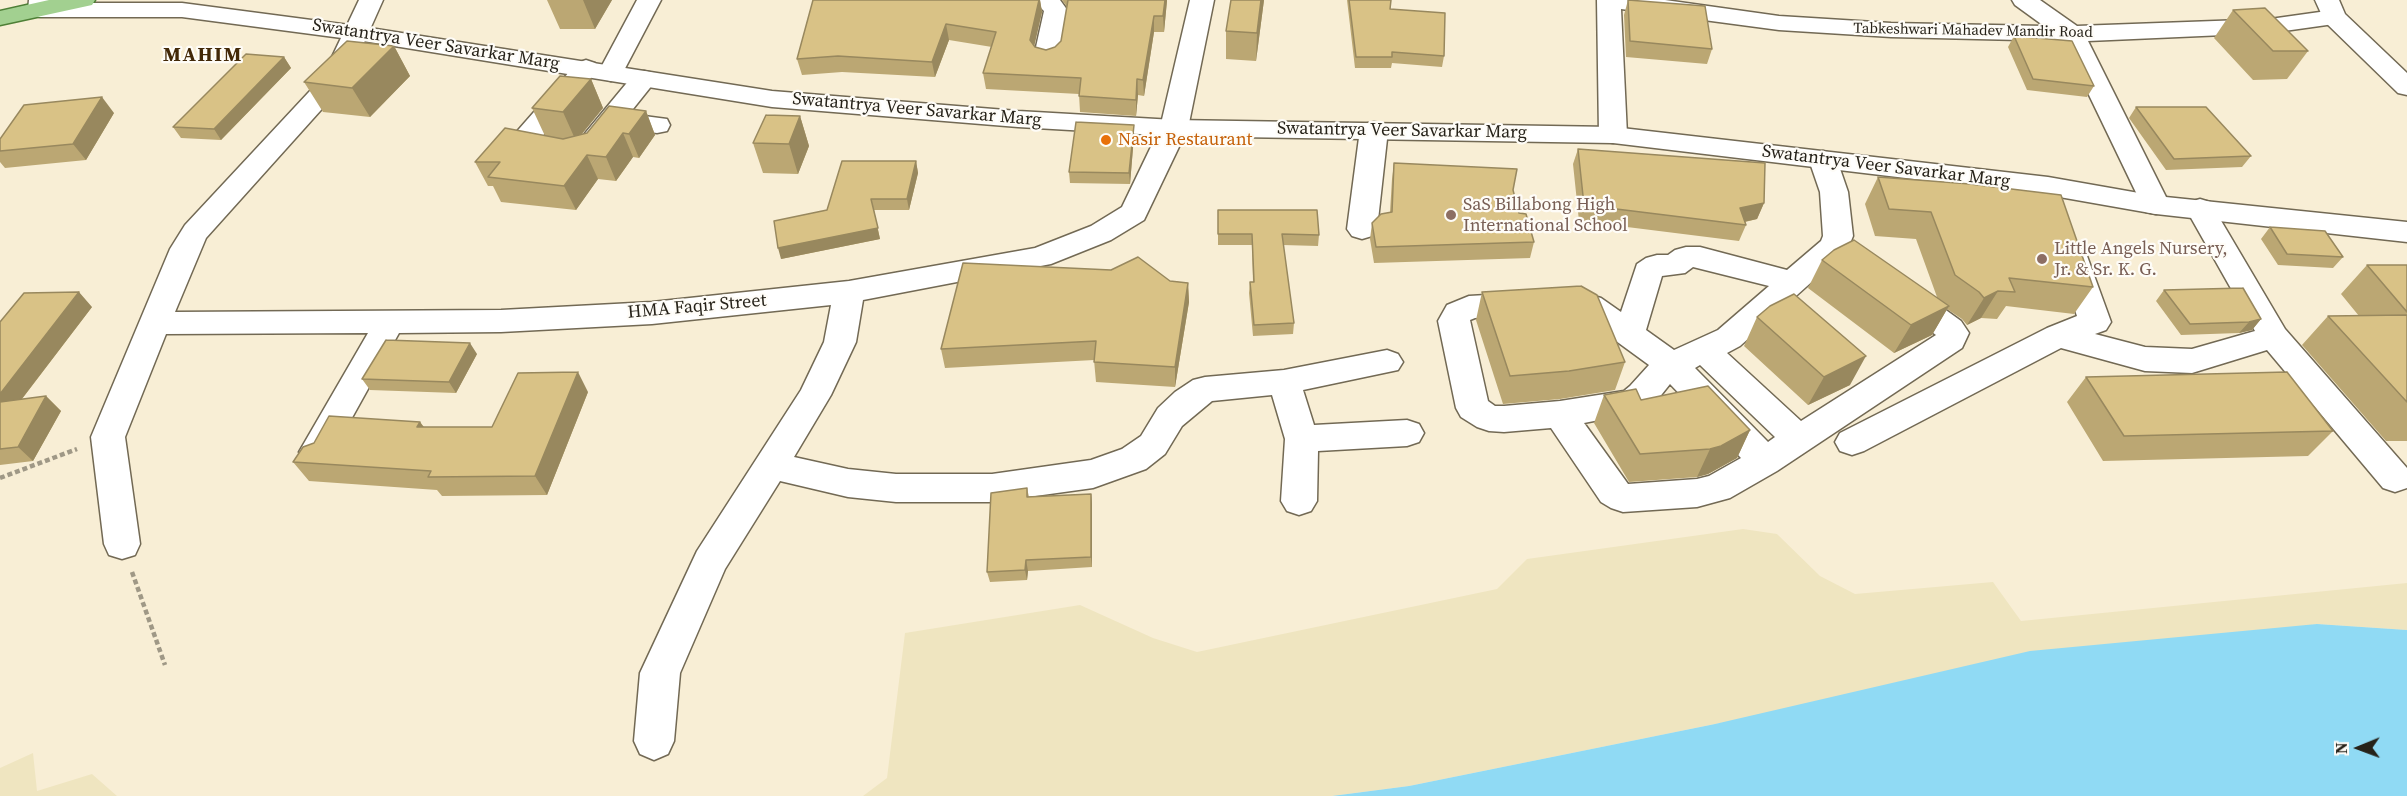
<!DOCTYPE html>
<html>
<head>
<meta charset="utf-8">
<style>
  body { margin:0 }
  #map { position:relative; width:2407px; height:796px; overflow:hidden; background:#f8eed5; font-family:"Source Serif 4",serif }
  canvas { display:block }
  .north { position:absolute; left:2329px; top:718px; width:60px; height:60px; -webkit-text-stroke:4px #fefcf7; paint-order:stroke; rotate:269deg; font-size:16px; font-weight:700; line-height:24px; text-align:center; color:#262219 }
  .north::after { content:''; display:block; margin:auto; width:21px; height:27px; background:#262219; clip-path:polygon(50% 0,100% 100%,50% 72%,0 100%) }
</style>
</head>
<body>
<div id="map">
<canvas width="2407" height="796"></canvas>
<div class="north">N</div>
</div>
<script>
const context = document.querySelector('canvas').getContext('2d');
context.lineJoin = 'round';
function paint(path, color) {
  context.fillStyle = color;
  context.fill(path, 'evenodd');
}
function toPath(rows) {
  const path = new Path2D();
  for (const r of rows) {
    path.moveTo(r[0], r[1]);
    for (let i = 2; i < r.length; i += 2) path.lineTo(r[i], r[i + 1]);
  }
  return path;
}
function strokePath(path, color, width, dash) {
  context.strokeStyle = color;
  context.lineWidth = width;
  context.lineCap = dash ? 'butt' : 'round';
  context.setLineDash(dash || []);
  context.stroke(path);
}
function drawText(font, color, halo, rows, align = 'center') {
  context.font = font + ' "Source Serif 4",serif';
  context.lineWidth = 4.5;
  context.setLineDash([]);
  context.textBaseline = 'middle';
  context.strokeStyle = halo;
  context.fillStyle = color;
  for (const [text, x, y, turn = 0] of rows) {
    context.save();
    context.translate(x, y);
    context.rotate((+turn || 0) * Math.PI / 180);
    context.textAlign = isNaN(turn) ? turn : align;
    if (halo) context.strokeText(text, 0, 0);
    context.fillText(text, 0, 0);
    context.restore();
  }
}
paint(toPath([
  [1743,529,1777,534,1820,576,1855,594,1993,582,2021,621,2407,583,2407,630,2317,624,1715,724,1409,786,1332,796,863,796,887,778,905,633,1080,605,1153,638,1197,652,1497,589,1527,559],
  [33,753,37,791,92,774,117,796,0,796,0,768]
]), '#efe5c0');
paint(toPath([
  [2317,624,2407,630,2407,796,1332,796,1409,786,1715,724,2030,651]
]), '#90daf4');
const minor = toPath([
  [359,0,383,0,347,81,206,238,175,312,501,310,652,302,849,281,1035,248,1091,226,1122,207,1160,128,1190,0,1214,0,1188,128,1144,220,1111,240,1051,264,863,300,856,342,831,395,794,457,848,469,896,474,992,474,1091,460,1122,449,1141,436,1158,408,1175,392,1193,380,1205,377,1284,370,1387,350,1398,354,1403,362,1398,370,1303,390,1314,425,1407,420,1419,424,1424,433,1419,442,1407,446,1318,451,1317,501,1311,511,1299,515,1287,511,1281,501,1285,439,1272,395,1212,401,1182,426,1165,454,1146,469,1093,488,992,502,896,502,848,497,780,481,725,569,680,673,674,741,668,754,654,760,640,754,634,741,640,673,697,551,801,390,824,342,831,305,652,324,501,332,399,333,328,461,316,465,304,461,299,452,368,333,166,334,125,437,140,544,135,555,122,559,109,555,104,544,91,437,170,249,185,225,322,78,359,0],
  [637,0,661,0,620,78,611,81,602,78,598,73,637,0],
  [1027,0,1060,0,1068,11,1060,56,1056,61,1047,64,1038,61,1034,56,1044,11,1041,8,1030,5,1027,0],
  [1597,0,1665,0,1779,16,1891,23,2044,26,2015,5,2012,0,2040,0,2077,26,2270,19,2334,10,2343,12,2346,17,2343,22,2334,24,2270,33,2088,41,2170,205,2166,212,2156,214,2146,212,2142,205,2063,41,1891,37,1779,30,1621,9,1627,135,1623,141,1613,143,1603,141,1599,135,1597,0],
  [586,60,595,63,599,68,541,138,577,143,635,73,644,71,653,73,657,79,629,114,667,119,670,125,667,131,657,133,618,128,596,156,574,161,512,149,508,143,512,137,577,63,586,60],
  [1374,122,1384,124,1388,130,1377,229,1372,236,1362,239,1352,236,1347,229,1360,130,1364,124,1374,122],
  [1823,151,1833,154,1837,160,1848,192,1853,236,1849,246,1844,253,1740,346,1727,353,1801,421,1936,335,1892,303,1888,295,1892,287,1903,284,1914,287,1961,321,1969,333,1962,348,1777,471,1730,498,1697,507,1623,512,1611,508,1601,502,1551,428,1504,432,1489,431,1477,427,1461,417,1456,408,1438,321,1447,305,1469,296,1574,290,1601,298,1621,312,1637,264,1646,258,1657,255,1668,255,1675,250,1686,247,1700,247,1787,270,1821,241,1823,236,1820,192,1809,160,1813,154,1823,151],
  [1693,267,1769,286,1718,330,1674,350,1646,330,1662,276,1685,273,1693,267],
  [1573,312,1579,314,1649,365,1630,386,1624,391,1560,401,1504,406,1495,406,1488,401,1470,320,1475,318,1573,312],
  [1700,365,1775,437,1768,442,1695,368,1700,365],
  [1670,384,1741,458,1709,476,1697,479,1628,484,1584,423,1644,411,1654,404,1670,384],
  [2200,199,2210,202,2285,329,2407,468,2407,488,2395,492,2383,488,2267,350,2192,373,2145,371,2061,348,1864,451,1852,455,1840,451,1835,442,1840,433,2047,328,2077,316,2057,256,2061,249,2072,246,2083,249,2087,256,2111,322,2106,330,2095,334,2145,347,2192,349,2255,331,2186,209,2190,202,2200,199]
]);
const tertiary = toPath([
  [29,0,53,0,53,3,182,3,357,26,772,91,1018,111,1174,120,1613,127,2048,177,2156,196,2407,222,2407,242,2156,214,2048,195,1613,143,1174,136,1018,127,772,107,357,40,182,17,40,17,31,15,28,10,29,0],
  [2315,0,2339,0,2345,14,2407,73,2407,95,2398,93,2325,22,2315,0]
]);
const primary = toPath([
  [49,0,95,0,92,5,0,25,0,11,49,0]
]);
strokePath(minor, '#726954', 3);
strokePath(tertiary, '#726954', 3);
strokePath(primary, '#4e7f36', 3);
strokePath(toPath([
  [0,478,77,449],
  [132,572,165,665]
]), '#9f9886', 4.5, [5, 3]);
paint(minor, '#fff');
paint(tertiary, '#fff');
paint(primary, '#a2d090');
paint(toPath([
  [547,0,612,0,595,29,560,29],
  [813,0,1040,0,1042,12,1034,45,1035,47,1046,50,1055,47,1061,41,1067,7,1062,0,1167,0,1164,32,1154,32,1144,96,1138,95,1136,116,1080,112,1079,94,986,89,983,73,992,47,949,40,935,77,842,72,802,75,797,59],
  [1264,0,1256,61,1226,59,1226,31],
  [1347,0,1391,0,1390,9,1444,56,1442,67,1392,63,1391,68,1355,68],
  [1628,0,1712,49,1707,64,1626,57,1624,15],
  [2233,10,2308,51,2287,79,2253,80,2214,38],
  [2014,36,2094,86,2087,97,2027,90,2008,47],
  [394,46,410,76,370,117,323,112,304,82],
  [284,57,291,68,221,140,181,138,173,127],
  [591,79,603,108,581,135,646,111,655,135,639,158,633,157,616,181,598,179,576,210,501,202,493,186,488,186,475,162,545,136,532,108],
  [2136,107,2251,156,2242,167,2166,170,2129,118],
  [114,113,86,160,5,168,0,162,0,139],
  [800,116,809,146,798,174,763,173,753,143],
  [1134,136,1130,184,1070,183,1069,172],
  [1578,149,1764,203,1757,219,1745,222,1746,225,1739,241,1579,221,1573,164],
  [916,161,918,173,909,210,874,210,880,239,781,259,827,210],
  [1394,163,1513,190,1519,213,1534,242,1530,258,1374,263,1370,239,1372,223,1390,212,1392,179],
  [1878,177,2093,287,2074,314,2006,306,1997,319,1981,318,1967,325,1962,319,1947,309,1932,335,1894,353,1808,288,1822,260,1937,297,1916,239,1875,236,1865,204],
  [1218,210,1319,235,1318,246,1283,245,1294,323,1293,334,1253,336,1249,293,1250,282,1253,282,1252,245,1218,245],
  [2270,227,2343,257,2333,268,2278,265,2261,239],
  [2367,265,2407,265,2407,441,2386,441,2302,345,2328,316,2359,316,2341,294],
  [1170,281,1188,283,1189,302,1175,387,1096,382,1094,360,945,368,941,349],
  [2164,290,2261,319,2252,330,2239,333,2181,335,2156,301],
  [1482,292,1625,362,1615,390,1560,399,1503,404,1476,320],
  [92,307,22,399,46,396,61,411,33,461,0,465,0,322],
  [1757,317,1850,385,1808,405,1744,346],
  [477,354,456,393,370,390,362,379],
  [2086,377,2333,431,2308,456,2103,461,2067,402],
  [588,392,547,495,442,496,437,490,309,481,293,462,420,422,424,427,492,427],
  [1604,395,1641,400,1750,430,1737,458,1708,474,1697,477,1629,482,1594,423],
  [1027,488,1029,497,1091,494,1092,505,1092,567,1028,571,1027,580,990,582,987,572]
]), '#bba773');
paint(toPath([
  [583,0,612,0,595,29],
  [1039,0,1040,0,1042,12,1032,56,1030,40],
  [1165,0,1167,0,1167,1,1164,32,1163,16],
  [1261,0,1264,0,1256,61,1257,33],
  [1154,16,1154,32,1144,96,1143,80],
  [946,24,949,40,935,77,932,62],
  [394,46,410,76,370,117,352,88],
  [284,57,291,68,221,140,214,129],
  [591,79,603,108,576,141,563,112],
  [1137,79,1138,95,1136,116,1136,100],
  [102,97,114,113,86,160,73,144],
  [646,111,655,135,639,158,629,134],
  [800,116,809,146,798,174,789,144],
  [1134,125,1134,136,1130,184,1129,173],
  [623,133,633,157,616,181,606,157],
  [587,155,598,179,576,210,564,186],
  [916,161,918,173,909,210,907,199],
  [871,199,880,239,781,259,778,248],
  [1764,203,1757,219,1734,224,1740,208],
  [1188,283,1189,302,1175,387,1175,367],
  [1998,291,1981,318,1967,325,1984,298],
  [79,292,92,307,8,417,0,409,0,394],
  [1949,306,1932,335,1894,353,1911,325],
  [2261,319,2252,330,2239,333,2249,322],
  [470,343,477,354,456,393,449,382],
  [1866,356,1850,385,1808,405,1824,377],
  [578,372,588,392,547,495,535,476],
  [46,396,61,411,33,461,18,447],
  [420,422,434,442,417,427],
  [1750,430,1737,458,1708,474,1697,477,1710,449],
  [1091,494,1092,505,1092,567,1091,557],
  [1026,560,1028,571,1027,580,1025,570]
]), '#98885e');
const building = toPath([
  [813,0,1039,0,1030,40,1035,47,1046,50,1055,47,1061,41,1068,0,1165,0,1163,16,1154,16,1143,80,1137,79,1136,100,1079,96,1081,78,983,73,996,32,946,24,932,62,838,56,797,59,813,0],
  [1231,0,1261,0,1257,33,1226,31,1231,0],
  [1349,0,1391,0,1390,9,1445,13,1444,56,1392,52,1392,57,1356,57,1349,0],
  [1628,0,1705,6,1712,49,1630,41,1628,0],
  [2265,8,2308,51,2273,51,2233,10,2265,8],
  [2014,36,2072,41,2094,86,2033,79,2014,36],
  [347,41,394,46,352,88,304,82,347,41],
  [246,54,284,57,214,129,173,127,246,54],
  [560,76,591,79,563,112,532,108,560,76],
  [102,97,73,144,0,151,0,139,24,105,102,97],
  [609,106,646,111,629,134,623,133,606,157,587,155,564,186,488,177,500,162,475,162,505,128,563,139,587,133,609,106],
  [2136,107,2206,107,2251,156,2174,159,2136,107],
  [766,115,800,116,789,144,753,143,766,115],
  [1076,122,1134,125,1129,173,1069,172,1076,122],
  [1578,149,1765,163,1764,203,1740,208,1746,225,1584,205,1578,149],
  [842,161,916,161,907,199,871,199,878,228,778,248,774,221,827,210,842,161],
  [1394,163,1517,169,1513,190,1519,213,1526,214,1534,242,1376,247,1372,223,1381,214,1392,212,1394,163],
  [1878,177,1970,184,2061,195,2093,287,2009,278,2015,292,1998,291,1984,298,1979,292,1955,275,1931,212,1889,209,1878,177],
  [1218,210,1317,210,1319,235,1282,234,1294,323,1254,325,1250,282,1254,282,1252,234,1218,234,1218,210],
  [2270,227,2325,231,2343,257,2287,254,2270,227],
  [1854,240,1949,306,1911,325,1822,260,1834,250,1854,240],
  [1138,257,1170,281,1188,283,1175,367,1094,362,1096,341,941,349,963,263,1111,270,1138,257],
  [2367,265,2407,265,2407,312,2367,265],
  [1581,286,1597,295,1625,362,1569,371,1510,376,1482,292,1581,286],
  [2243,288,2261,319,2249,322,2190,324,2164,290,2243,288],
  [79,292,0,394,0,322,24,293,79,292],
  [1794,294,1866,356,1824,377,1757,317,1770,306,1794,294],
  [2407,315,2407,402,2328,316,2407,315],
  [386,340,470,343,449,382,362,379,386,340],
  [578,372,535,476,428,477,431,471,293,462,303,447,314,443,329,416,420,422,417,427,492,427,518,373,578,372],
  [2287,372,2333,431,2124,436,2086,377,2287,372],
  [1708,386,1750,430,1721,446,1710,449,1640,454,1604,395,1636,389,1641,400,1708,386],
  [46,396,18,447,0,449,0,402,46,396],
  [1027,488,1027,497,1091,494,1091,557,1026,560,1025,570,987,572,991,493,1027,488]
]);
paint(building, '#d9c286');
strokePath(building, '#98885e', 1.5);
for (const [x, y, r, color] of [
  [1106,140,6,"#e8710a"],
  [1451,215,6,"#8d6e63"],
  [2042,259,6,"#8d6e63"]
]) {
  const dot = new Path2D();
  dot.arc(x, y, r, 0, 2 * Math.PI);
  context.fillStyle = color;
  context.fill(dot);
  strokePath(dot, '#fefcf7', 2);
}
drawText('15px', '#262219', '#fefcf7', [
  ["Tabkeshwari Mahadev Mandir Road",1973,31,1]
]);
drawText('18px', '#262219', '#fefcf7', [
  ["Swatantrya Veer Savarkar Marg",436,45,9],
  ["Swatantrya Veer Savarkar Marg",917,110,5],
  ["Swatantrya Veer Savarkar Marg",1402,131,1],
  ["Swatantrya Veer Savarkar Marg",1886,167,7],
  ["HMA Faqir Street",697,307,-5]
]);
drawText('18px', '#c56008', '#fefcf7', [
  ["Nasir Restaurant",1118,140]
], 'left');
drawText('18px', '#785e54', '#fefcf7', [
  ["SaS Billabong High",1463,205],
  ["International School",1463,226],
  ["Little Angels Nursery,",2054,249],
  ["Jr. & Sr. K. G.",2054,270]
], 'left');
context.letterSpacing = '1.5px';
drawText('bold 20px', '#422807', '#fefcf7', [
  ["MAHIM",203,56]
]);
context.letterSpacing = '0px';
</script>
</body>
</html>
